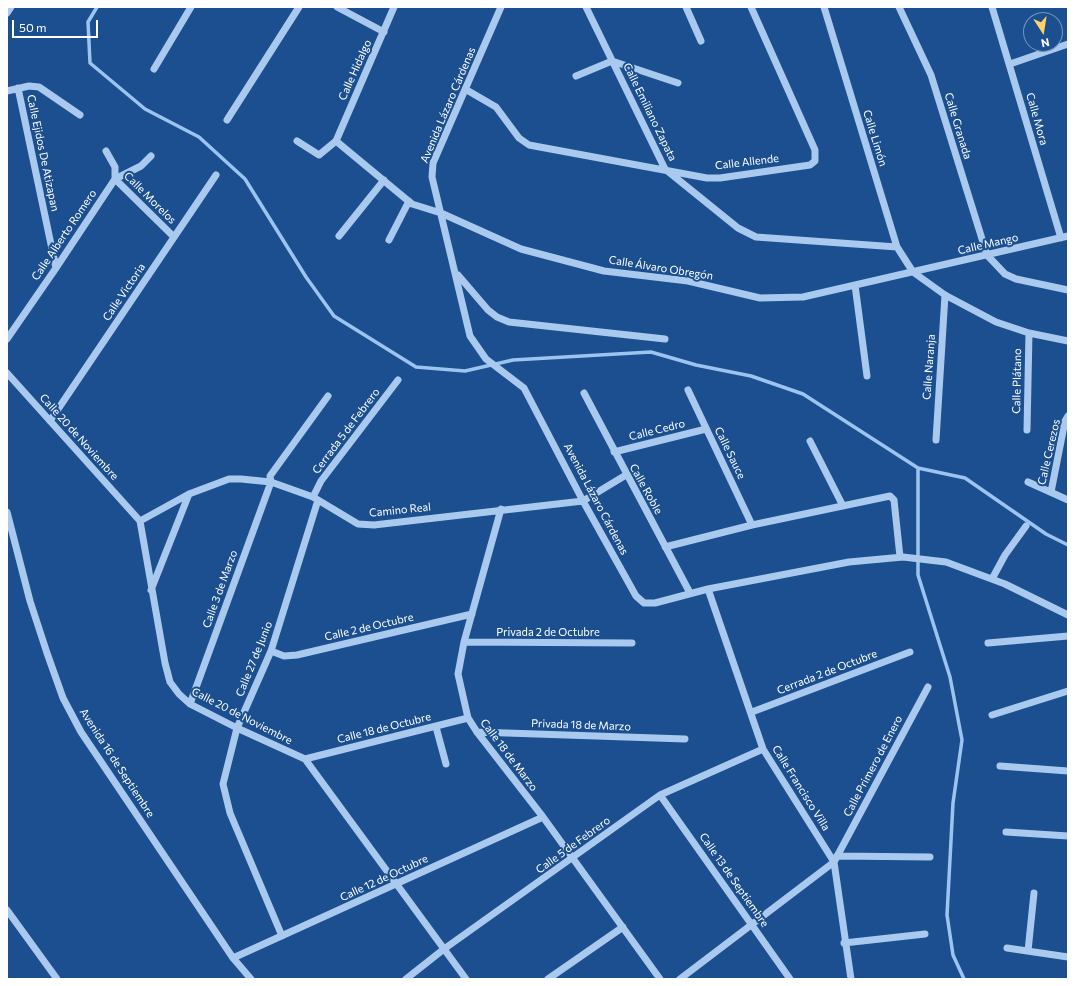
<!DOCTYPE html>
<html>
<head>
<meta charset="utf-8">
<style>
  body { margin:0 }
  #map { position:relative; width:1075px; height:986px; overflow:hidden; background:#1b4f8f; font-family:Commissioner,sans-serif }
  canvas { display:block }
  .frame { position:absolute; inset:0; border:8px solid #fff; pointer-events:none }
  .north { position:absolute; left:1023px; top:12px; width:40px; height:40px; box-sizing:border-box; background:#1b4f8f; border:1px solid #7695bc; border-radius:50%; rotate:168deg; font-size:11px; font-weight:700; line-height:16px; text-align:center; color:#fff }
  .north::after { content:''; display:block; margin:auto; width:14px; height:18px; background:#ffd166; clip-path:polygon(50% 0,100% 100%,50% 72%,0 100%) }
  .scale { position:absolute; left:12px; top:20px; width:86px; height:18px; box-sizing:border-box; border:2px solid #fff; border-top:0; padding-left:5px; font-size:12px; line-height:14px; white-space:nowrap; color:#fff; -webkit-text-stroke:3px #1b4f8f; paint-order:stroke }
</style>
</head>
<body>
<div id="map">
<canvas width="1075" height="986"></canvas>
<div class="frame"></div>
<div class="north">N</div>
<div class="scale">50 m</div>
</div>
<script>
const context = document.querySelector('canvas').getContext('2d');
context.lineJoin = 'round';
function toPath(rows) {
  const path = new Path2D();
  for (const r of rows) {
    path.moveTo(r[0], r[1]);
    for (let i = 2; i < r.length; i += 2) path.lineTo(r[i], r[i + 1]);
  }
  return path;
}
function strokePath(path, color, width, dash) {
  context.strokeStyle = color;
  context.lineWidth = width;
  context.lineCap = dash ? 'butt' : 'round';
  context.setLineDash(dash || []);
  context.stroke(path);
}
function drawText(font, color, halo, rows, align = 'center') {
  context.font = font + ' Commissioner,sans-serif';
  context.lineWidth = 4;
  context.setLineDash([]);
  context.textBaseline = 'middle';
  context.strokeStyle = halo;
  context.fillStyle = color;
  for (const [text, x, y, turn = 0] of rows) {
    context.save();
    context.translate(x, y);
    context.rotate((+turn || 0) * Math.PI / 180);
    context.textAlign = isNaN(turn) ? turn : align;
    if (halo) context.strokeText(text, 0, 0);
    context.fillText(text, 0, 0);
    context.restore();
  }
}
strokePath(toPath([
  [97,7,88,22,90,63,145,109,199,137,245,179,306,277,334,316,416,367,465,371,513,360,651,352,696,365,751,376,803,394,918,468,965,478,1046,534,1068,545],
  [918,468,918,575,950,677,962,740,953,803,947,915,953,955,964,979]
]), '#9cc4f0', 3.5);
strokePath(toPath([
  [337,7,384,32],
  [501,7,433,163,432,177,470,336,486,359,524,388,583,501,636,596,644,603,655,603,708,589,849,562,903,557,946,562,1005,584,1068,615],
  [586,7,665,169,738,228,756,237,897,247],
  [686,7,701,41],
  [824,7,897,247,913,272,945,295,996,322,1029,333,1068,341],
  [899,7,931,75,987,255,1005,274,1016,279,1068,290],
  [992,7,1061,238],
  [7,13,11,7],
  [1010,64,1068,44],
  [154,69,191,7],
  [576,76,612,61,678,83],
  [18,88,56,268],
  [465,89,496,107,519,138,529,145,707,178,720,178,810,165,815,161,815,150,751,7],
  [7,91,29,86,39,87,80,115],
  [227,120,299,7],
  [297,141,319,155,336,141,394,7],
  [336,141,412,204,441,213,521,249,604,271,688,281,760,298,803,297,1068,236],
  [106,151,115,167,115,179,174,237],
  [339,236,384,180],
  [389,240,409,201],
  [458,275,488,310,497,317,509,322,665,339],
  [855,285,867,376],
  [7,339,56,268,115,179,141,166,151,156],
  [7,373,140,521,165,663,170,682,179,694,190,704,237,728,305,759,466,979],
  [688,390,752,525],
  [584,393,690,593],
  [50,421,216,175],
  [1027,430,1029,333],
  [936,440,945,295],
  [810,441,843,506],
  [614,452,706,429],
  [1028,482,1068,500],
  [1051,492,1065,421,1068,416],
  [313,497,321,481,398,380],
  [501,509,464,642,458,674,468,718,477,732,543,817,660,979],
  [7,512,30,601,47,653,63,698,81,732,233,958,251,979],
  [140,521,189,494,229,479,241,479,271,482,313,497,358,524,374,525,583,501,626,475],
  [665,547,752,525,890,496,894,500,900,557],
  [992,579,1005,555,1026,526],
  [708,589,763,749,834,862,851,979],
  [151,590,189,494],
  [464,642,632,643],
  [988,643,1068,636],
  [271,651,284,656,297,655,472,614],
  [190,704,271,482,270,476,328,396],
  [752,712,910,652],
  [992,715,1068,691],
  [436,727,446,764],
  [477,732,685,739],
  [305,759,468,718],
  [1000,766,1068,771],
  [660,795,790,979],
  [1006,832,1068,836],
  [837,856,930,857],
  [7,910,57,979],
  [282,936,230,813,223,784,237,728,271,651,318,500],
  [844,943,925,934],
  [1007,948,1068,957],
  [1028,951,1034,893],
  [233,958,543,817],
  [406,979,444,949,660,795,763,749],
  [548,979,623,927],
  [680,979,834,862,928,687]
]), '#a9c9ee', 7);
drawText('11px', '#fff', '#1b4f8f', [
  ["Calle Hidalgo",355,70,-66],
  ["Avenida Lázaro Cárdenas",448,105,-67],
  ["Calle Emiliano Zapata",650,112,64],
  ["Calle Mora",1037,119,74],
  ["Calle Granada",958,126,73],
  ["Calle Limón",875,138,73],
  ["Calle Ejidos De Atizapan",43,153,78],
  ["Calle Allende",747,162,-7],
  ["Calle Morelos",150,198,45],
  ["Calle Alberto Romero",64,235,-56],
  ["Calle Mango",988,244,-13],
  ["Calle Álvaro Obregón",661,268,9],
  ["Calle Victoria",124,292,-56],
  ["Calle Naranja",929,367,-86],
  ["Calle Plátano",1017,381,-89],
  ["Calle Cedro",657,430,-14],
  ["Cerrada 5 de Febrero",346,431,-53],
  ["Calle 20 de Noviembre",79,437,48],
  ["Calle Cerezos",1049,452,-77],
  ["Calle Sauce",730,453,64],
  ["Calle Roble",646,489,61],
  ["Avenida Lázaro Cárdenas",596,499,62],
  ["Camino Real",400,510,-6],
  ["Calle 3 de Marzo",220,589,-70],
  ["Calle 2 de Octubre",369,627,-13],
  ["Privada 2 de Octubre",548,632],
  ["Calle 27 de Junio",254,659,-68],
  ["Cerrada 2 de Octubre",827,672,-21],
  ["Calle 20 de Noviembre",242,716,27],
  ["Privada 18 de Marzo",581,725,2],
  ["Calle 18 de Octubre",384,728,-14],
  ["Calle 18 de Marzo",509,755,53],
  ["Avenida 16 de Septiembre",117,763,57],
  ["Calle Primero de Enero",873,766,-62],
  ["Calle Francisco Villa",801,788,58],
  ["Calle 5 de Febrero",573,845,-36],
  ["Calle 12 de Octubre",384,878,-25],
  ["Calle 13 de Septiembre",734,880,55]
]);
</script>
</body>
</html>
